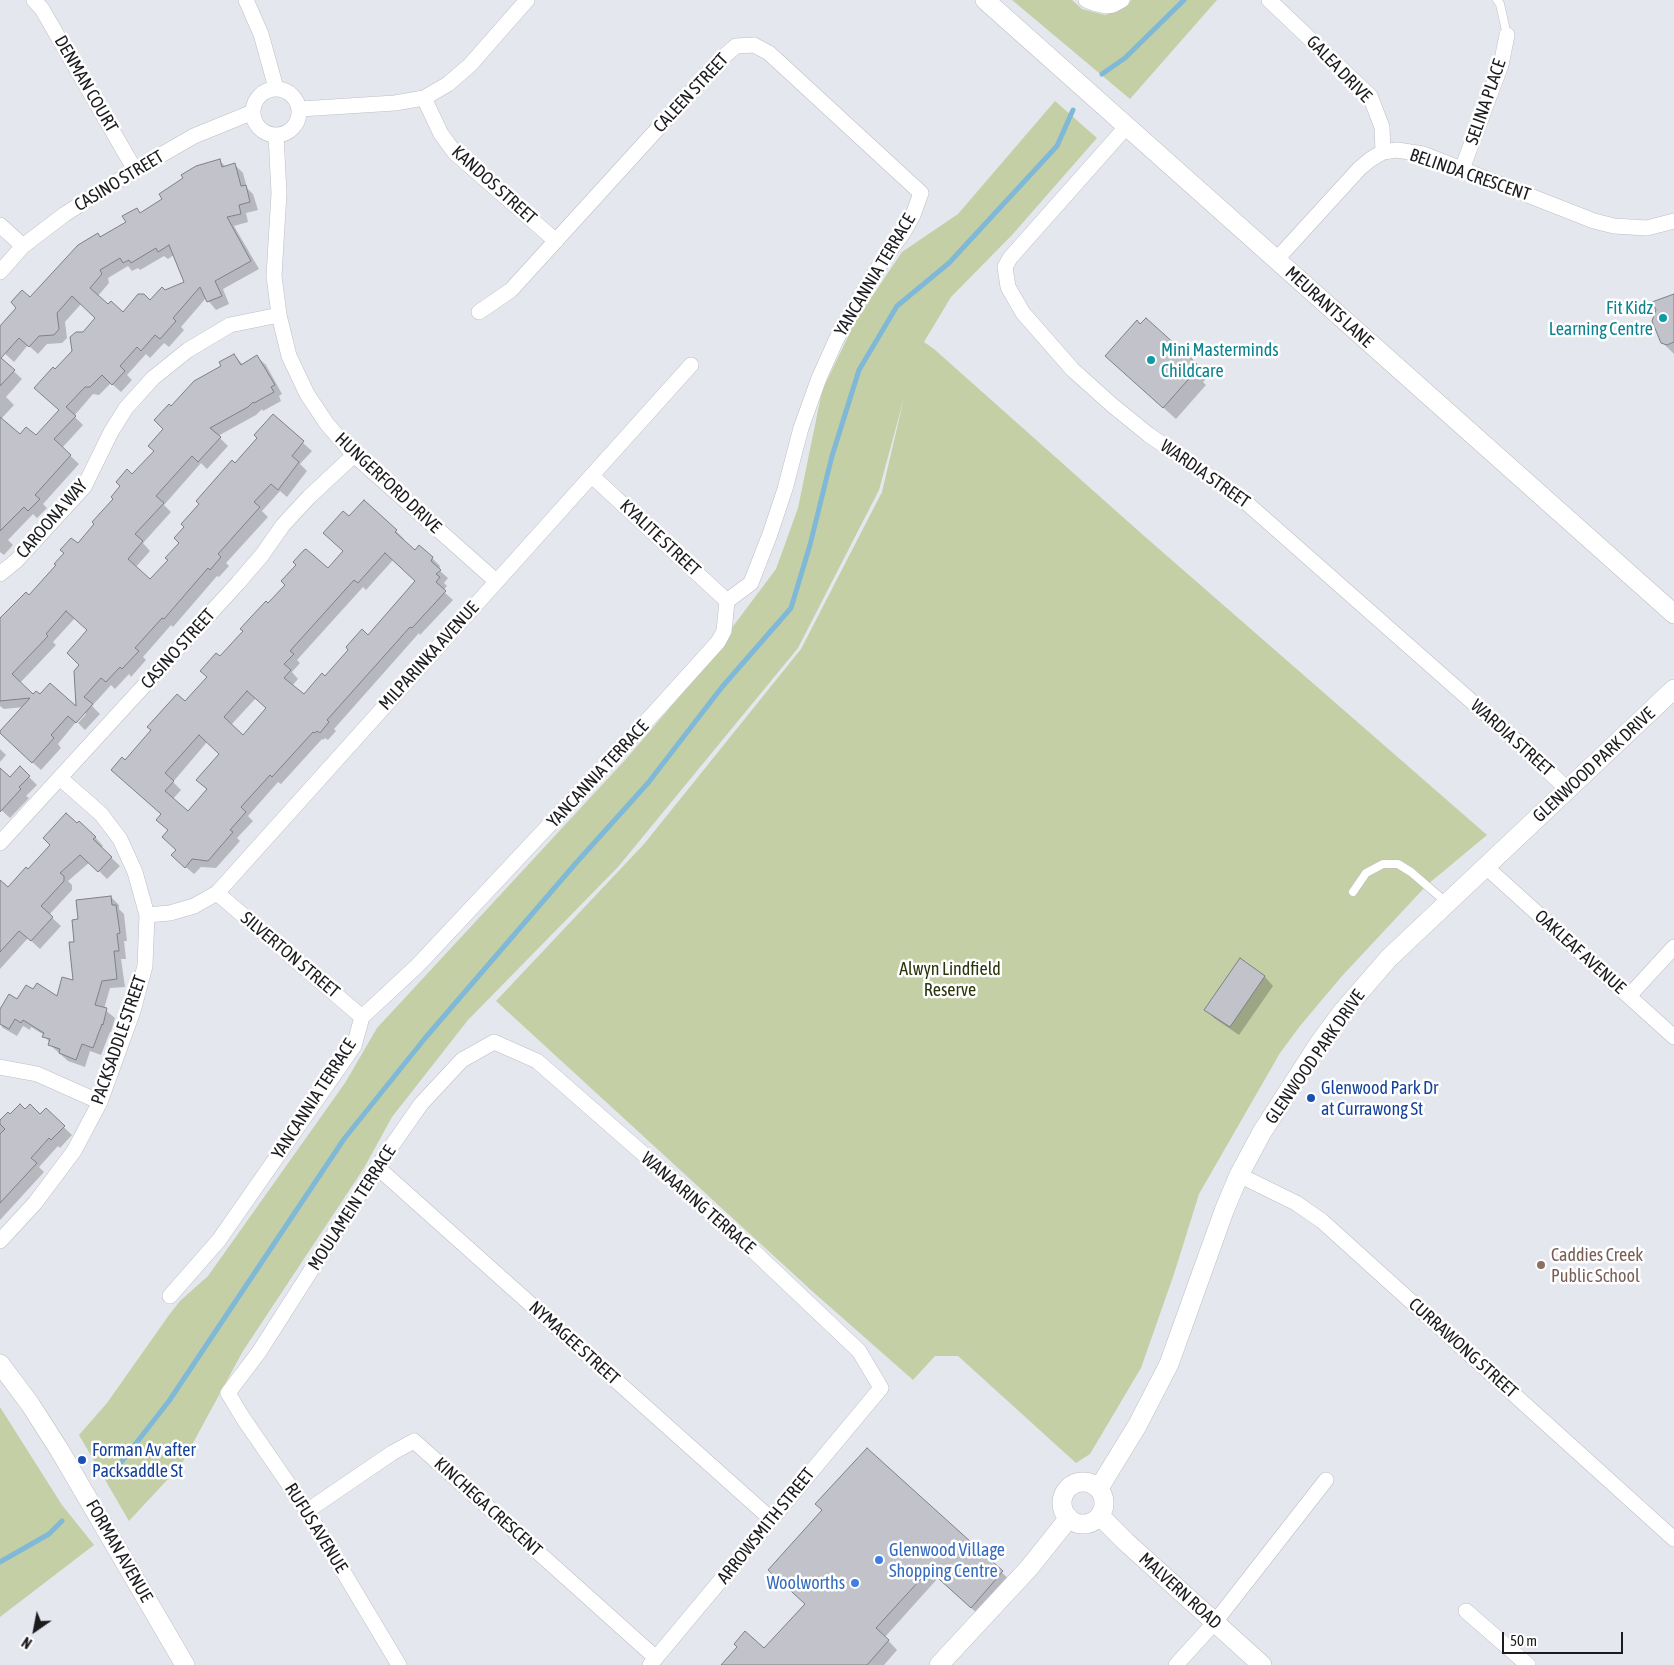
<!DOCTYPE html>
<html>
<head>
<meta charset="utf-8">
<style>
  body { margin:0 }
  #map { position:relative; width:1674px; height:1665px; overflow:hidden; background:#e5e7ee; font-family:"Asap Condensed",sans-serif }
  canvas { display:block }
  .north { position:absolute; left:10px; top:1605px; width:50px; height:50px; -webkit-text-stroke:4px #fff; paint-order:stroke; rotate:213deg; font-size:14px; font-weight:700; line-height:20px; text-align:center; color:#1c1c1f }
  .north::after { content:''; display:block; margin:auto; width:18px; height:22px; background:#1c1c1f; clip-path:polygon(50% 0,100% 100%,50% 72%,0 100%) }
  .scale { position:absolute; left:1502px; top:1632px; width:121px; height:22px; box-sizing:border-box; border:2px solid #1c1c1f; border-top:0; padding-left:6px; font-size:15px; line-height:18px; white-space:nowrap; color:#1c1c1f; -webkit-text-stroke:4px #fff; paint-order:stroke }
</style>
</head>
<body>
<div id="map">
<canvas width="1674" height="1665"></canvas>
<div class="north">N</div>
<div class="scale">50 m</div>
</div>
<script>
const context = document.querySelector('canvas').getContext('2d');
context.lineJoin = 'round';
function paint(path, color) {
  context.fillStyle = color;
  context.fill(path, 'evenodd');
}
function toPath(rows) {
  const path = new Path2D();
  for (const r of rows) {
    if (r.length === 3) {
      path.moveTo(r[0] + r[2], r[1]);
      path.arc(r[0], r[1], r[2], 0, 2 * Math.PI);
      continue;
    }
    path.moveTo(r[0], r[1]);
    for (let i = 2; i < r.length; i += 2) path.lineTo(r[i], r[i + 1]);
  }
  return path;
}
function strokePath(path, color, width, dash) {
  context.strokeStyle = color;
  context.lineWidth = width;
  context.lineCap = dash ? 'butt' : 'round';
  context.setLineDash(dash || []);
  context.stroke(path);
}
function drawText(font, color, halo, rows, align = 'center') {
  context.font = font + ' "Asap Condensed",sans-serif';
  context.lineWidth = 5;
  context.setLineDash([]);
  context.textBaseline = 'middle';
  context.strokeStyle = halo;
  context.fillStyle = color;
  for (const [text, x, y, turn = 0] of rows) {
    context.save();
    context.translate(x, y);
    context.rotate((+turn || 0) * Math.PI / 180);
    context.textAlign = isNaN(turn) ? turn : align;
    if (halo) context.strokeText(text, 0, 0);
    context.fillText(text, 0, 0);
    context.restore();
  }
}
paint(toPath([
  [1012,0,1072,0,1082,9,1105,15,1129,4,1131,0,1217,0,1130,99],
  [1055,101,1097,138,1012,235,951,297,924,342,934,349,1143,535,1487,835,1427,885,1342,976,1300,1026,1280,1053,1199,1194,1174,1274,1141,1368,1090,1454,1076,1463,958,1356,935,1356,913,1380,812,1291,496,1001,644,844,801,649,882,492,904,398,879,490,798,648,618,867,468,1020,392,1117,364,1168,243,1351,181,1465,129,1521,79,1435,107,1403,169,1315,180,1301,208,1276,345,1083,377,1028,626,759,686,689,776,569,798,508,822,391,855,322,902,252,958,214],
  [0,1407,62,1505,94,1545,0,1617]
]), '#c4cfa6');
paint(toPath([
  [220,161,226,167,235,165,243,173,247,188,253,194,258,210,246,213,248,222,234,226,259,269,223,289,229,304,216,310,206,298,181,327,184,330,169,347,164,343,150,358,146,354,127,375,132,380,121,392,111,383,99,395,93,394,74,416,83,425,62,448,79,464,43,504,47,508,37,518,33,514,8,540,13,545,4,555,0,552,0,358,22,379,6,397,14,405,1,419,20,436,36,437,60,410,56,371,73,351,83,333,97,318,81,304,65,322,67,338,62,343,47,344,38,354,28,345,14,362,0,349,0,328,101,238,127,222,137,209,141,214],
  [174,255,186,282,165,291,151,302,123,314,108,306,97,297,109,283,108,278,128,266,132,271,138,268,140,270,164,256,168,259],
  [1674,295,1674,354,1662,342],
  [1146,320,1208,377,1203,382,1206,385,1176,419,1119,368,1141,325],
  [234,355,243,365,257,357,266,365,282,394,279,396,281,401,263,411,262,409,256,415,218,436,228,446,207,469,201,463,164,505,171,512,143,543,150,551,135,568,151,581,169,560,235,465,259,439,273,416,312,451,300,464,307,471,287,497,280,491,262,511,268,517,226,563,229,566,219,577,217,576,173,627,171,625,143,657,146,660,131,677,129,674,115,689,111,685,92,706,100,714,85,730,78,723,86,714,84,712,58,744,61,748,41,770,9,741,24,707,4,709,0,706,0,630,78,545,132,476,155,451,171,408,222,366],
  [75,618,89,631,81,665,77,709,34,696,20,683,56,645,53,642],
  [350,518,396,531,404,539,403,540,415,551,432,558,440,566,439,570,448,578,444,583,447,586,443,591,453,600,420,635,419,633,334,729,336,731,328,740,325,738,323,740,322,739,281,784,278,782,248,816,253,821,237,838,240,841,216,868,201,867,194,874,181,863,163,815,125,761,185,703,208,677,220,658,268,605,328,569,344,552],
  [393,560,416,581,368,636,325,678,304,696,292,686,298,679,292,672,300,663,297,660,363,587,366,590],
  [256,698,268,709,243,736,231,725],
  [207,742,221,755,208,789,188,812,173,799,181,790,173,782],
  [0,749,6,755,0,762],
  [20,768,37,785,26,796,29,798,10,818,0,809,0,770,10,779],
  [95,837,103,846,101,848,120,866,107,879,90,862,68,881,72,885,72,890,49,915,61,926,40,949,28,938,0,969,0,892,8,889,28,871],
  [111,897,119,905,119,909,124,914,127,941,124,941,126,959,121,959,125,987,110,988,104,1009,115,1018,111,1032,110,1032,101,1055,90,1051,85,1067,68,1061,50,1045,50,1043,44,1035,31,1027,30,1030,23,1026,17,1036,3,1028,0,1024,0,1011,34,991,58,997,74,982,76,943,80,920],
  [1240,960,1265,977,1273,986,1239,1035,1214,1018,1206,1010],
  [25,1110,40,1116,46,1110,72,1135,60,1148,58,1146,39,1167,44,1172,0,1220,0,1122],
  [867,1449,1011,1581,980,1616,938,1578,885,1637,897,1650,884,1665,723,1665,764,1650,806,1604,823,1510]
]), '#0003');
strokePath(toPath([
  [1102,74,1125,58,1184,0],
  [109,1475,119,1465,169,1401,344,1139,426,1037,576,863,648,783,722,687,791,608,810,545,832,456,859,370,897,306,949,263,1057,146,1073,110],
  [0,1562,49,1534,62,1521]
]), '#7fb9d7', 5);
const building = toPath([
  [220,159,222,167,235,163,241,186,246,185,250,202,239,205,241,214,227,217,251,261,215,281,222,296,207,302,200,287,173,318,176,321,160,339,155,335,141,351,137,347,120,366,125,371,112,385,102,375,90,387,85,387,66,407,76,416,54,439,71,455,35,495,40,499,28,511,24,507,0,531,0,417,20,434,26,427,36,435,59,410,34,388,53,367,55,369,72,351,70,337,76,332,83,332,95,318,72,296,57,313,59,329,54,335,39,336,29,347,19,338,1,358,15,370,0,386,0,326,16,308,11,302,22,290,30,297,78,245,98,233,100,237,126,222,122,216,137,208,140,213,162,199,159,194,183,178,181,175,196,166,220,159],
  [169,245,184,282,165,290,162,287,150,300,144,294,138,294,123,312,111,301,108,304,90,288,102,274,100,270,120,258,123,263,129,260,131,263,156,248,158,252,169,245],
  [1674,294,1674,342,1667,345,1661,343,1652,321,1656,310,1652,302,1674,294],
  [1146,318,1197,364,1192,370,1195,372,1163,408,1105,356,1137,320,1140,324,1146,318],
  [234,354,241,365,257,355,275,385,271,387,274,392,254,403,253,402,248,407,210,428,221,437,198,462,192,456,156,496,164,503,135,534,143,541,128,559,150,579,168,560,165,558,179,543,174,538,184,527,181,524,199,504,196,501,232,460,235,463,257,438,254,435,273,414,304,441,292,456,299,462,278,490,271,484,254,502,260,507,218,554,221,557,210,570,208,568,164,619,162,618,135,648,139,651,122,669,120,667,106,682,101,678,84,697,93,704,76,723,68,716,51,735,54,738,32,763,0,733,0,731,30,698,0,701,0,618,26,592,29,595,56,565,54,564,64,553,60,550,71,538,78,543,94,524,92,522,113,499,111,497,120,486,116,482,127,469,132,474,154,451,148,446,163,429,154,420,169,404,171,406,194,381,221,366,219,362,234,354],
  [66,611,87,630,67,653,79,665,74,671,76,706,50,683,40,694,36,691,33,694,12,674,48,636,46,634,66,611],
  [364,500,397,530,395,532,415,550,419,545,433,557,431,561,441,570,436,574,440,577,436,582,446,591,412,628,410,627,327,720,329,722,320,733,317,731,315,733,313,732,272,777,270,775,241,807,246,812,230,830,233,832,208,861,192,859,185,868,171,855,176,850,162,837,168,830,156,820,161,814,111,770,122,757,125,760,151,730,147,727,177,694,185,701,207,677,200,671,216,653,220,656,243,631,240,629,250,618,266,601,268,603,285,585,281,581,296,565,293,562,304,550,306,549,328,568,343,551,323,533,343,511,349,516,364,500],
  [385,553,415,581,368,635,362,629,346,647,348,650,325,676,322,673,304,694,284,678,291,670,284,664,294,654,290,651,354,580,358,583,385,553],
  [247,691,266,708,243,735,224,717,247,691],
  [199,735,219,754,196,780,207,789,188,811,165,791,174,781,165,773,199,735],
  [20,766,30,776,19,787,21,789,0,812,0,768,10,777,20,766],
  [66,813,77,823,79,821,96,837,93,839,112,857,98,872,80,855,60,873,64,876,64,881,41,906,53,917,31,941,19,931,0,952,0,880,8,887,26,867,28,869,50,845,43,838,66,813],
  [111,896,112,905,116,905,120,933,117,934,119,951,114,951,117,979,102,981,95,1005,107,1008,103,1025,102,1024,93,1048,82,1044,76,1060,59,1053,60,1049,48,1045,50,1039,42,1037,44,1033,23,1020,21,1023,15,1019,9,1029,0,1024,0,1009,9,994,17,999,26,985,33,989,37,983,57,996,62,977,73,980,69,942,74,942,72,920,78,919,76,900,111,896],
  [1240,958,1265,976,1230,1027,1204,1010,1240,958],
  [20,1104,25,1109,30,1104,40,1114,46,1108,65,1126,51,1140,49,1138,31,1158,37,1163,0,1203,0,1134,5,1129,0,1124,0,1120,8,1112,10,1114,20,1104],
  [867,1448,1003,1571,971,1608,929,1570,876,1628,889,1640,867,1665,721,1665,737,1647,734,1644,745,1631,764,1648,805,1604,768,1570,822,1510,815,1504,867,1448]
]);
paint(building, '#c2c3ca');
strokePath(building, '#7f8087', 1);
const service = toPath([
  [1497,0,1500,4,1507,35],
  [1353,892,1366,873,1383,864,1398,864,1411,872,1447,903]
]);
const minor = toPath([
  [34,0,42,9,135,170],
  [246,0,261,34,276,88],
  [1086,0,1096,4,1106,6,1113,5,1122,0],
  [1269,0,1370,96,1382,127,1383,152],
  [276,112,23],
  [424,98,441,134,455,153,556,241],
  [300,109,395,103,424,98,448,84,470,65,527,0],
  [1127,126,1010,258,1005,267,1008,287,1023,313,1073,370,1112,405,1149,435,1241,498,1521,745,1567,789],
  [276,135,279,193,274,276,279,315,289,356,307,394,327,424,354,455,496,581],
  [1462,169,1501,65,1507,35],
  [0,225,23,246],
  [1276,260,1360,168,1371,159,1383,152,1397,150,1423,154,1594,221,1614,226,1647,228,1674,221],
  [0,272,23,246,65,214,135,170,194,136,253,112],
  [592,476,727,601],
  [0,574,16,561,84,487,111,432,126,408,153,378,188,350,230,325,279,315],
  [0,843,238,583,262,555,283,525,309,497,354,455],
  [1485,866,1674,1037],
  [217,893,362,1017],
  [147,915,170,913,194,906,217,893,691,365],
  [1629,996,1674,947],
  [0,1067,37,1074,100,1102],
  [377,1167,771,1519],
  [1239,1175,1296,1203,1322,1221,1674,1539],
  [0,1241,35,1203,74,1151,100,1102,133,1011,145,966,147,915,135,872,120,839,101,814,60,778],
  [170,1296,219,1240,354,1046,362,1017,418,965,655,712,718,642,724,631,727,601,751,583,770,534,785,489,801,428,819,378,837,338,866,287,883,260,903,233,913,215,921,193,769,53,754,45,736,46,722,58,511,290,479,312],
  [307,1511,392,1453,414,1441,656,1658],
  [1466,1611,1528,1665],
  [399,1665,307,1511,243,1418,228,1393,259,1352,377,1167,421,1104,462,1060,494,1042,537,1061,744,1242,859,1351,881,1388,650,1665],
  [1176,1665,1215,1622,1326,1480]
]);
const tertiary = toPath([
  [985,0,1674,614],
  [0,1364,30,1404,60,1451,185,1665],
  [1083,1503,21],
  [1099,1488,1137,1426,1169,1364,1224,1211,1239,1175,1262,1132,1320,1042,1343,1011,1389,958,1674,689],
  [1100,1516,1126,1542,1262,1665],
  [939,1665,1029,1568,1069,1518]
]);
strokePath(service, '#bdbec5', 9);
strokePath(minor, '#bdbec5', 16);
strokePath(tertiary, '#bdbec5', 20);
strokePath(service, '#fff', 8);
strokePath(minor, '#fff', 15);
strokePath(tertiary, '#fff', 19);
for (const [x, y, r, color] of [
  [1663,318,5,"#0f9aa8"],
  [1151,360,5,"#0f9aa8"],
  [1311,1098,5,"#1a4fb4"],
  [1541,1265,5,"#8d6e63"],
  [82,1460,5,"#1a4fb4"],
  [879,1560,5,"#3f7fe0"],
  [855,1583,5,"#3f7fe0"]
]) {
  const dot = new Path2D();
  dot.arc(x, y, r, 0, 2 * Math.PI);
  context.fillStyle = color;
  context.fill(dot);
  strokePath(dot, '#fff', 2);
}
drawText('18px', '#1c1c1f', '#fff', [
  ["GALEA DRIVE",1339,69,46],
  ["DENMAN COURT",86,84,60],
  ["CALEEN STREET",691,93,-47],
  ["SELINA PLACE",1486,102,-71],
  ["BELINDA CRESCENT",1470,175,19],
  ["CASINO STREET",119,181,-31],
  ["KANDOS STREET",494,185,42],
  ["YANCANNIA TERRACE",875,275,-59],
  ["MEURANTS LANE",1329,307,42],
  ["WARDIA STREET",1205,474,35],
  ["HUNGERFORD DRIVE",388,483,43],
  ["CAROONA WAY",52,519,-49],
  ["KYALITE STREET",660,538,43],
  ["CASINO STREET",178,649,-48],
  ["MILPARINKA AVENUE",429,656,-48],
  ["WARDIA STREET",1512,738,42],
  ["GLENWOOD PARK DRIVE",1594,765,-43],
  ["YANCANNIA TERRACE",598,774,-47],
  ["OAKLEAF AVENUE",1580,952,42],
  ["SILVERTON STREET",290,955,40],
  ["PACKSADDLE STREET",119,1040,-71],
  ["GLENWOOD PARK DRIVE",1315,1057,-55],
  ["YANCANNIA TERRACE",314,1099,-57],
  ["WANAARING TERRACE",698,1203,41],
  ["MOULAMEIN TERRACE",352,1208,-57],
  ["NYMAGEE STREET",574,1343,42],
  ["CURRAWONG STREET",1463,1348,42],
  ["KINCHEGA CRESCENT",488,1507,42],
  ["ARROWSMITH STREET",766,1526,-51],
  ["RUFUS AVENUE",316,1528,58],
  ["FORMAN AVENUE",119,1551,60],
  ["MALVERN ROAD",1180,1591,42]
]);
drawText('18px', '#0d838f', '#fff', [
  ["Fit Kidz",1653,308],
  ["Learning Centre",1653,329],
  ["Mini Masterminds",1161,350,"left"],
  ["Childcare",1161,371,"left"]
], 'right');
drawText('18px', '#2b340b', '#fff', [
  ["Alwyn Lindfield",950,969],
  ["Reserve",950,990]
]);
drawText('18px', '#164399', '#fff', [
  ["Glenwood Park Dr",1321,1088],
  ["at Currawong St",1321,1109],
  ["Forman Av after",92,1450],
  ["Packsaddle St",92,1471]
], 'left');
drawText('18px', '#785e54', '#fff', [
  ["Caddies Creek",1551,1255],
  ["Public School",1551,1276]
], 'left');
drawText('18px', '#366cbe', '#fff', [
  ["Glenwood Village",889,1550],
  ["Shopping Centre",889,1571],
  ["Woolworths",845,1583,"right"]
], 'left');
</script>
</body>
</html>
